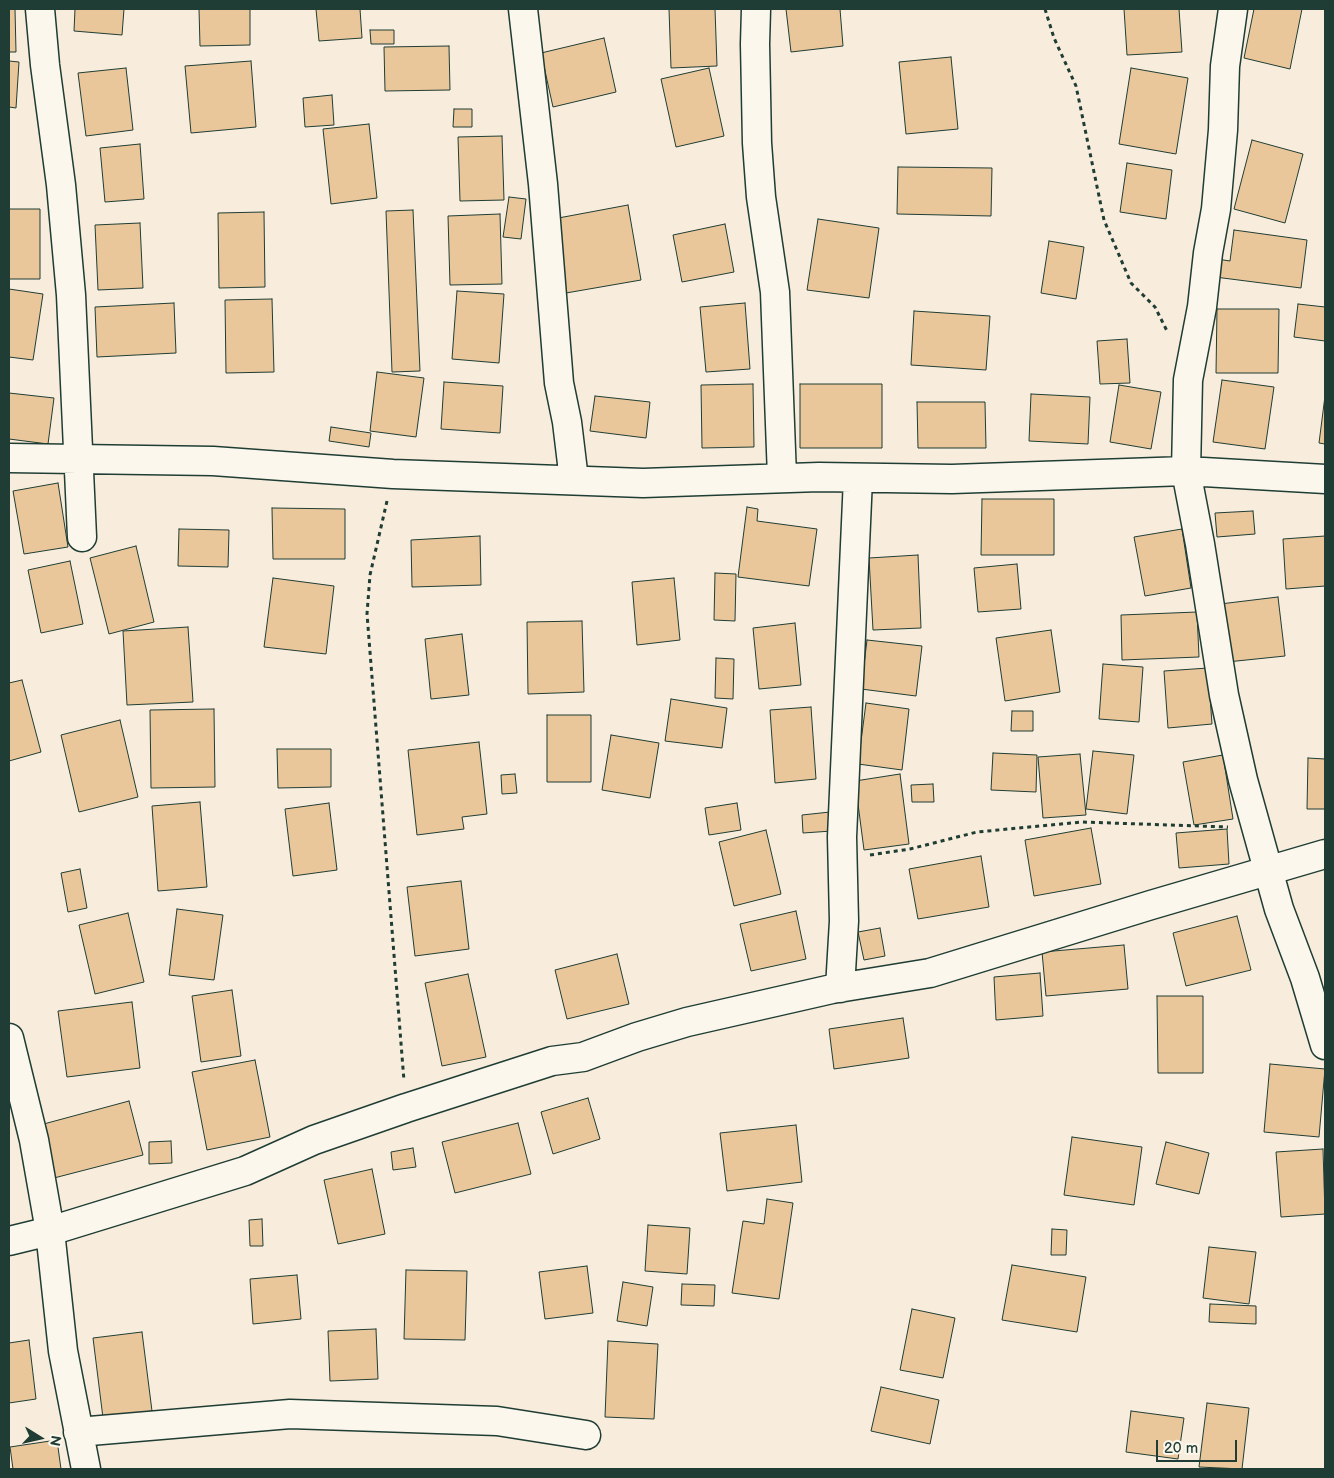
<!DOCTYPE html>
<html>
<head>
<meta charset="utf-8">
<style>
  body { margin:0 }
  #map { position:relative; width:1334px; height:1478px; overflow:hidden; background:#f8eddc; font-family:"Balsamiq Sans",sans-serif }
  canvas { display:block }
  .frame { position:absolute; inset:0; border:10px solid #1f3d34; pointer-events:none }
  .north { position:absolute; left:15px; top:1413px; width:50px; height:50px; -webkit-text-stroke:4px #fbf7ec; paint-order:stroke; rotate:100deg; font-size:14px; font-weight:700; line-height:20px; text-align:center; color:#1f3d34 }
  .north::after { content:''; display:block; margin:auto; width:18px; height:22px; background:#1f3d34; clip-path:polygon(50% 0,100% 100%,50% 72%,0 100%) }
  .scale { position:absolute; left:1156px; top:1440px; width:81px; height:22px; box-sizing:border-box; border:2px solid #1f3d34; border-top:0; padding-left:6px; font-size:15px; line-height:18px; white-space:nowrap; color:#1f3d34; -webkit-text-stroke:4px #fbf7ec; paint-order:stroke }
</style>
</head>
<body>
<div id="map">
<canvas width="1334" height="1478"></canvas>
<div class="frame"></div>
<div class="north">N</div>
<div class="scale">20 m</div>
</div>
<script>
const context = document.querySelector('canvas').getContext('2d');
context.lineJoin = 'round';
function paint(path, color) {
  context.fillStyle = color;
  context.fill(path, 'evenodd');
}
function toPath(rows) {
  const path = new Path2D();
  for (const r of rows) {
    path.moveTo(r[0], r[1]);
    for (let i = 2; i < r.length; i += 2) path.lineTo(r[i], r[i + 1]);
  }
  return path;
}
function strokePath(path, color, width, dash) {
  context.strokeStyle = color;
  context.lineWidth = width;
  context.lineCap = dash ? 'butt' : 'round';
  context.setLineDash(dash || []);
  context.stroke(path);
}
const building = toPath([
  [9,9,15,9,16,52,9,52,9,9],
  [75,9,124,9,122,35,74,31,75,9],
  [199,9,250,9,250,45,200,46,199,9],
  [316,9,360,9,362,38,319,41,316,9],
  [669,9,715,9,717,66,671,68,669,9],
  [786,9,840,9,843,46,791,52,786,9],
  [1124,9,1179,9,1182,52,1127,55,1124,9],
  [1254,9,1302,9,1290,69,1244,58,1254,9],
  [370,30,394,30,394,44,371,44,370,30],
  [604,38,616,92,553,107,541,53,604,38],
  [449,46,450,90,385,91,384,47,449,46],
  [951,57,958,129,906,134,899,62,951,57],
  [9,61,19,62,16,108,9,107,9,61],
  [251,61,256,127,191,133,185,66,251,61],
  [126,68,133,130,86,136,78,73,126,68],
  [709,68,724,136,676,147,661,79,709,68],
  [1131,68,1188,78,1176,154,1119,144,1131,68],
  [332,95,334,125,305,127,303,98,332,95],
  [454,109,472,109,472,127,453,127,454,109],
  [369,124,377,198,331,204,323,129,369,124],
  [502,136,504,200,460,201,458,137,502,136],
  [1252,140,1303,154,1285,223,1234,209,1252,140],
  [140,144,144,199,105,202,100,148,140,144],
  [1127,163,1172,170,1166,219,1120,212,1127,163],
  [898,167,992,168,991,216,897,214,898,167],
  [509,197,526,199,521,239,503,237,509,197],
  [628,205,641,280,566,293,553,219,628,205],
  [9,209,40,209,40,279,9,279,9,209],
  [413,210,420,371,392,372,386,211,413,210],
  [264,212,265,287,219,288,218,213,264,212],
  [500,214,502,284,450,285,448,216,500,214],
  [818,219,879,228,869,298,807,290,818,219],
  [140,223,143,288,98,290,95,225,140,223],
  [725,224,734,272,682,282,673,235,725,224],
  [1234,230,1307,240,1301,288,1215,277,1217,259,1230,261,1234,230],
  [1049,241,1084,247,1076,299,1041,293,1049,241],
  [9,289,43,294,33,360,9,357,9,289],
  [457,291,504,294,499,363,452,359,457,291],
  [272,299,274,372,226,373,225,300,272,299],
  [174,303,176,353,97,357,95,307,174,303],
  [745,303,750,369,706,372,700,307,745,303],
  [1298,304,1325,307,1325,341,1294,337,1298,304],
  [1217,309,1279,309,1278,373,1216,373,1217,309],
  [914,311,990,316,986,370,911,365,914,311],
  [1127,339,1130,383,1100,384,1097,341,1127,339],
  [377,372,424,378,416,437,370,431,377,372],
  [1222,380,1274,387,1265,449,1213,442,1222,380],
  [444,382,503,386,500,433,441,429,444,382],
  [753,384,754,447,702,448,701,385,753,384],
  [800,384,882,384,882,448,800,448,800,384],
  [1119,385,1161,392,1151,449,1110,442,1119,385],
  [9,393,54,398,48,444,9,439,9,393],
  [1031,394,1090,397,1088,444,1029,441,1031,394],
  [595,396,650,402,646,438,590,431,595,396],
  [1325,396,1325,444,1319,443,1325,396],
  [917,402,985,402,986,448,918,448,917,402],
  [331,427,371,433,369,447,329,441,331,427],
  [58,483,68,547,24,554,13,491,58,483],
  [982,499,1054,499,1054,555,981,555,982,499],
  [747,507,758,509,757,521,817,529,809,586,738,577,747,507],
  [272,508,345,509,345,559,273,559,272,508],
  [1253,511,1255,534,1217,537,1215,513,1253,511],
  [179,529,229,530,228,567,178,566,179,529],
  [1182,529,1191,588,1145,596,1134,537,1182,529],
  [480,536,481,585,412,587,411,540,480,536],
  [1325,536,1325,586,1286,589,1283,539,1325,536],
  [136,546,154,622,109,634,90,558,136,546],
  [918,555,921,628,873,630,869,558,918,555],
  [70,561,83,624,41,633,28,570,70,561],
  [1017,564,1021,609,978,612,974,568,1017,564],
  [715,573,736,574,735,621,714,620,715,573],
  [273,578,334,586,326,654,264,647,273,578],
  [674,578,680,640,637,645,632,582,674,578],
  [1278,597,1285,656,1227,662,1220,604,1278,597],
  [1197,612,1199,657,1122,660,1121,615,1197,612],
  [582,621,584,692,528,694,527,622,582,621],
  [795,623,801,685,759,689,753,628,795,623],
  [188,627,193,702,127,705,123,631,188,627],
  [1051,630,1060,692,1005,701,996,638,1051,630],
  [462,634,469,695,431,699,425,639,462,634],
  [867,640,922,646,916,696,861,689,867,640],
  [716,658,734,659,733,699,715,698,716,658],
  [1103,664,1143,667,1139,722,1099,719,1103,664],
  [1208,668,1212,724,1168,728,1164,671,1208,668],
  [22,680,41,752,9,761,9,683,22,680],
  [671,699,727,708,722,748,665,741,671,699],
  [866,703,909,709,902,770,858,764,866,703],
  [811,707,816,779,775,783,770,710,811,707],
  [214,709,215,787,151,788,150,710,214,709],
  [1012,711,1033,711,1033,731,1011,731,1012,711],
  [547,715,591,715,591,782,547,782,547,715],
  [120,720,138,797,79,812,61,735,120,720],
  [611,735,659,743,650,798,602,790,611,735],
  [479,742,487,814,462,817,464,829,417,835,408,750,479,742],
  [277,749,331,749,331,787,278,788,277,749],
  [1093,751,1134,755,1127,814,1086,809,1093,751],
  [993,753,1037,755,1036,792,991,790,993,753],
  [1080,754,1086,815,1043,818,1038,757,1080,754],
  [1223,755,1233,819,1194,825,1183,762,1223,755],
  [1308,758,1325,759,1325,809,1307,809,1308,758],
  [515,774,517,793,502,794,501,775,515,774],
  [900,774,909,844,864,850,855,781,900,774],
  [933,784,934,802,912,802,911,785,933,784],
  [200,802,207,887,158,891,152,806,200,802],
  [329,803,337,870,293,876,285,809,329,803],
  [737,803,741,830,709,835,705,808,737,803],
  [830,812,832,831,803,833,802,815,830,812],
  [1091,828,1101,884,1034,896,1025,840,1091,828],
  [1227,829,1229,864,1179,868,1176,833,1227,829],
  [766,830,781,894,734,906,719,842,766,830],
  [981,856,989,907,918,919,909,869,981,856],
  [80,869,87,908,68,912,61,873,80,869],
  [461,881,469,949,415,956,407,887,461,881],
  [177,909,223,915,214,980,169,975,177,909],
  [796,911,806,959,751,971,740,924,796,911],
  [128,913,144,982,95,994,79,925,128,913],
  [1237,916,1251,970,1186,986,1173,933,1237,916],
  [880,928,885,956,864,960,858,932,880,928],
  [1124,945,1128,989,1046,996,1042,952,1124,945],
  [617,954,629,1004,567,1019,555,970,617,954],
  [1040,973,1043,1016,996,1020,994,977,1040,973],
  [468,974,486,1057,442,1066,425,983,468,974],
  [232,990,241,1056,201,1062,192,996,232,990],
  [1157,996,1203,996,1203,1073,1158,1073,1157,996],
  [132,1002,140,1068,67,1077,58,1011,132,1002],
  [903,1018,909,1058,834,1069,829,1029,903,1018],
  [255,1060,270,1137,207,1150,192,1072,255,1060],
  [1270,1064,1325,1069,1319,1137,1264,1132,1270,1064],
  [588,1098,600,1139,553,1154,541,1112,588,1098],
  [129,1101,143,1155,54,1178,40,1125,129,1101],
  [518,1123,531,1174,455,1193,442,1142,518,1123],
  [796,1125,802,1182,727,1191,720,1133,796,1125],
  [1072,1137,1142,1147,1134,1205,1064,1195,1072,1137],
  [171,1141,172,1163,149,1164,149,1142,171,1141],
  [1166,1142,1209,1153,1199,1194,1156,1184,1166,1142],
  [413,1148,416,1167,393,1170,391,1152,413,1148],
  [1323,1149,1325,1214,1281,1217,1276,1152,1323,1149],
  [372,1169,385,1234,338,1244,324,1180,372,1169],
  [767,1199,793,1203,779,1299,732,1293,743,1221,764,1224,767,1199],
  [262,1219,263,1246,250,1246,249,1220,262,1219],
  [648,1225,690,1228,687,1274,645,1271,648,1225],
  [1052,1229,1067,1230,1066,1255,1051,1255,1052,1229],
  [1209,1247,1256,1252,1249,1304,1203,1298,1209,1247],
  [1012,1265,1086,1277,1077,1332,1002,1320,1012,1265],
  [587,1266,593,1313,545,1319,539,1272,587,1266],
  [406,1270,467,1271,465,1340,404,1339,406,1270],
  [297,1275,301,1319,253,1324,250,1279,297,1275],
  [623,1282,653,1287,647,1326,617,1321,623,1282],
  [682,1284,715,1285,714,1306,681,1305,682,1284],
  [1210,1304,1256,1306,1256,1324,1209,1322,1210,1304],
  [912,1309,955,1318,943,1378,900,1370,912,1309],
  [376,1329,378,1379,330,1381,328,1331,376,1329],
  [142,1332,152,1411,103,1418,93,1338,142,1332],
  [29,1340,36,1399,9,1403,9,1343,29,1340],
  [608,1341,658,1344,654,1419,605,1417,608,1341],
  [881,1387,939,1400,930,1444,871,1431,881,1387],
  [1207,1403,1249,1408,1242,1469,1199,1467,1207,1403],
  [1131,1411,1184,1418,1178,1459,1126,1452,1131,1411],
  [57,1440,61,1469,13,1469,10,1447,57,1440]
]);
paint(building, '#eac69b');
strokePath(building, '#1f3d34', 1);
const minor = toPath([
  [40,9,45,65,61,185,71,295,82,537],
  [523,9,543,184,559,383,567,422,574,480],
  [756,9,755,44,757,143,761,197,775,292,782,477],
  [1233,9,1225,66,1223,130,1216,209,1208,253,1202,307,1188,380,1186,471,1200,544,1224,695,1243,780,1279,909,1305,978,1325,1045],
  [9,458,213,461,393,474,643,483,819,477,952,479,1186,471,1325,479],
  [840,988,844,921,842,837,858,478],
  [9,1038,34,1140,50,1231,63,1351,86,1469],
  [9,1241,50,1231,245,1171,314,1140,406,1108,552,1061,583,1057,637,1037,687,1022,832,989,930,973,1151,905,1325,854],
  [78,1432,290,1414,497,1421,586,1435]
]);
strokePath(minor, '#1f3d34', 31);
strokePath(toPath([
  [1045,9,1054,38,1076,86,1104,220,1131,283,1155,307,1168,333],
  [387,501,370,575,367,614,404,1081],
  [870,855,910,849,977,832,1082,822,1228,827]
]), '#1f3d34', 3, [4, 4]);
strokePath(minor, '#fbf7ec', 28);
</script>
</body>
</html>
